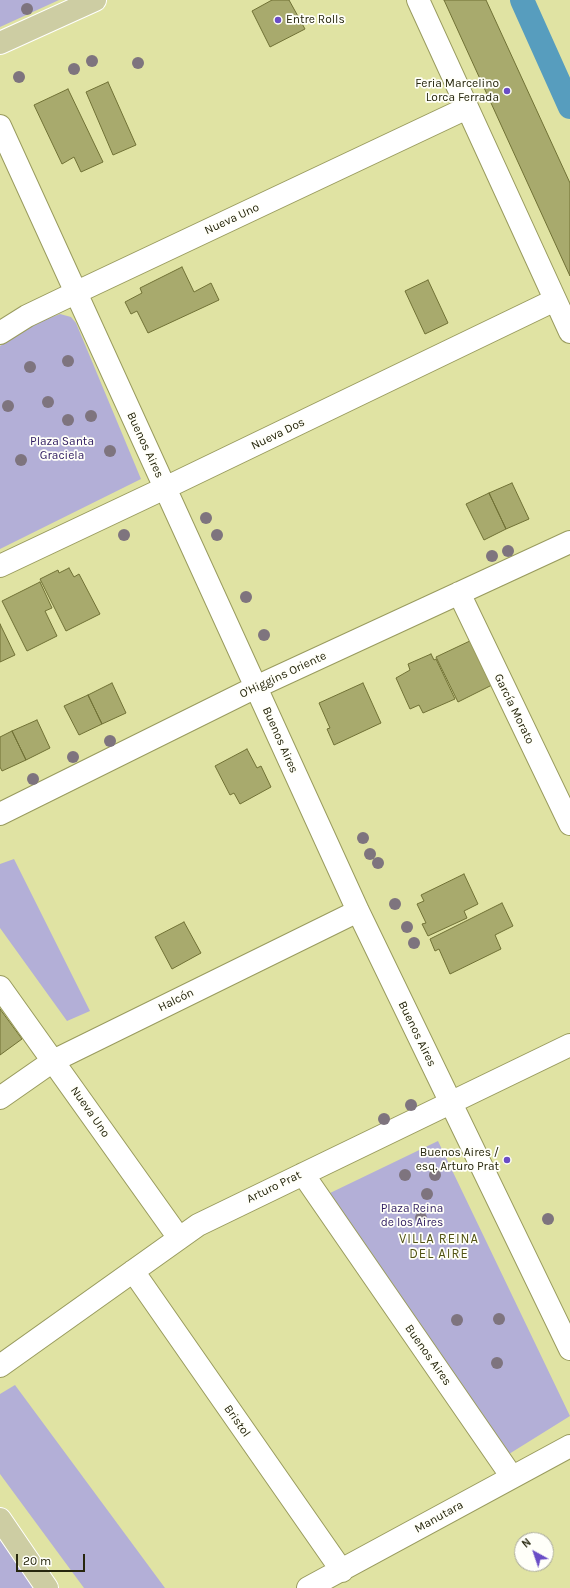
<!DOCTYPE html>
<html>
<head>
<meta charset="utf-8">
<style>
  body { margin:0 }
  #map { position:relative; width:570px; height:1588px; overflow:hidden; background:#e0e3a3; font-family:Karla,sans-serif }
  canvas { display:block }
  .north { position:absolute; left:514px; top:1532px; width:40px; height:40px; box-sizing:border-box; background:#fffff9; border:1px solid #a8a89b; border-radius:50%; rotate:320deg; font-size:11px; font-weight:700; line-height:16px; text-align:center; color:#26260d }
  .north::after { content:''; display:block; margin:auto; width:14px; height:18px; background:#6a4dc6; clip-path:polygon(50% 0,100% 100%,50% 72%,0 100%) }
  .scale { position:absolute; left:16px; top:1554px; width:69px; height:18px; box-sizing:border-box; border:2px solid #26260d; border-top:0; padding-left:5px; font-size:12px; line-height:14px; white-space:nowrap; color:#26260d; -webkit-text-stroke:3px #fffff9; paint-order:stroke }
</style>
</head>
<body>
<div id="map">
<canvas width="570" height="1588"></canvas>
<div class="north">N</div>
<div class="scale">20 m</div>
</div>
<script>
const context = document.querySelector('canvas').getContext('2d');
context.lineJoin = 'round';
function paint(path, color) {
  context.fillStyle = color;
  context.fill(path, 'evenodd');
}
function toPath(rows) {
  const path = new Path2D();
  for (const r of rows) {
    path.moveTo(r[0], r[1]);
    for (let i = 2; i < r.length; i += 2) path.lineTo(r[i], r[i + 1]);
  }
  return path;
}
function strokePath(path, color, width, dash) {
  context.strokeStyle = color;
  context.lineWidth = width;
  context.lineCap = dash ? 'butt' : 'round';
  context.setLineDash(dash || []);
  context.stroke(path);
}
function drawText(font, color, halo, rows, align = 'center') {
  context.font = font + ' Karla,sans-serif';
  context.lineWidth = 3.5;
  context.setLineDash([]);
  context.textBaseline = 'middle';
  context.strokeStyle = halo;
  context.fillStyle = color;
  for (const [text, x, y, turn = 0] of rows) {
    context.save();
    context.translate(x, y);
    context.rotate((+turn || 0) * Math.PI / 180);
    context.textAlign = isNaN(turn) ? turn : align;
    if (halo) context.strokeText(text, 0, 0);
    context.fillText(text, 0, 0);
    context.restore();
  }
}
paint(toPath([
  [0,0,59,0,0,27],
  [60,314,71,317,76,323,141,479,0,549,0,346,23,331,39,322],
  [14,859,90,1011,67,1021,0,928,0,864],
  [438,1141,570,1416,509,1454,328,1194],
  [15,1385,165,1588,84,1588,0,1474,0,1394],
  [0,1540,33,1588,0,1588]
]), '#b3afd7');
strokePath(toPath([
  [522,0,570,107]
]), '#579dbe', 24);
const building = toPath([
  [272,0,289,0,305,29,270,47,252,11,272,0],
  [444,0,486,0,570,183,570,276,444,0],
  [108,82,136,145,113,155,86,92,108,82],
  [68,89,103,162,81,172,74,157,62,164,34,105,68,89],
  [182,267,194,292,211,283,219,300,148,333,137,311,131,314,125,302,142,293,140,288,182,267],
  [428,280,448,323,425,334,405,291,428,280],
  [512,483,529,519,506,529,489,493,512,483],
  [489,493,506,529,484,540,466,504,489,493],
  [69,568,74,577,79,574,100,614,66,631,40,579,58,570,59,573,69,568],
  [40,582,52,608,45,611,57,636,27,651,2,601,40,582],
  [0,624,15,655,0,662,0,624],
  [472,640,494,684,458,702,436,657,472,640],
  [431,654,434,660,436,659,455,699,423,713,419,705,410,709,396,678,410,670,408,664,431,654],
  [112,683,126,713,102,724,88,695,112,683],
  [363,683,381,723,334,745,327,729,330,728,319,703,363,683],
  [88,695,102,724,79,735,64,706,88,695],
  [37,720,50,748,26,760,12,731,37,720],
  [12,731,26,760,2,771,0,767,0,737,12,731],
  [247,749,257,768,261,766,271,787,240,804,234,793,230,795,215,766,247,749],
  [464,874,478,904,464,911,467,918,428,936,422,924,426,923,417,904,424,901,421,895,464,874],
  [502,903,513,926,495,935,501,949,450,974,439,949,435,951,430,939,502,903],
  [184,922,201,953,172,969,155,937,184,922],
  [0,1009,22,1039,0,1055,0,1009]
]);
paint(building, '#a8aa6d');
strokePath(building, '#707135', 1);
const minor = toPath([
  [418,0,570,332],
  [0,126,358,911,570,1349],
  [0,333,27,316,75,293,467,108],
  [0,566,165,488,555,300],
  [459,593,570,824],
  [0,814,256,687,570,542],
  [0,987,179,1238],
  [0,1098,53,1061,358,911],
  [303,1174,512,1477],
  [133,1271,342,1571],
  [0,1366,198,1225,570,1045],
  [308,1588,570,1446]
]);
const major = toPath([
  [0,43,95,0],
  [0,1519,47,1588]
]);
strokePath(minor, '#999b5e', 24);
strokePath(major, '#fff', 24);
strokePath(minor, '#fff', 22);
strokePath(major, '#cdcda3', 22);
context.fillStyle = '#7e747e';
for (const [x, y] of [
  [27,9],
  [92,61],
  [138,63],
  [74,69],
  [19,77],
  [68,361],
  [30,367],
  [48,402],
  [8,406],
  [91,416],
  [68,420],
  [110,451],
  [21,460],
  [206,518],
  [124,535],
  [217,535],
  [508,551],
  [492,556],
  [246,597],
  [264,635],
  [110,741],
  [73,757],
  [33,779],
  [363,838],
  [370,854],
  [378,863],
  [395,904],
  [407,927],
  [414,943],
  [411,1105],
  [384,1119],
  [405,1175],
  [435,1175],
  [427,1194],
  [421,1218],
  [548,1219],
  [499,1319],
  [457,1320],
  [497,1363]
]) {
  context.beginPath();
  context.arc(x, y, 6, 0, 2 * Math.PI);
  context.fill();
}
for (const [x, y, r, color] of [
  [278,20,4,"#6a4dc6"],
  [507,91,4,"#6a4dc6"],
  [507,1160,4,"#6a4dc6"]
]) {
  const dot = new Path2D();
  dot.arc(x, y, r, 0, 2 * Math.PI);
  context.fillStyle = color;
  context.fill(dot);
  strokePath(dot, '#fffff9', 1.5);
}
drawText('12px', '#26260d', '#fffff9', [
  ["Entre Rolls",286,20,"left"],
  ["Feria Marcelino",499,84],
  ["Lorca Ferrada",499,98],
  ["Buenos Aires /",499,1153],
  ["esq. Arturo Prat",499,1167]
], 'right');
drawText('12px', '#26260d', '#fffff9', [
  ["Nueva Uno",232,219,-25],
  ["Nueva Dos",278,434,-26],
  ["Buenos Aires",145,445,65],
  ["O'Higgins Oriente",283,675,-25],
  ["García Morato",514,709,64],
  ["Buenos Aires",280,740,66],
  ["Halcón",176,1000,-26],
  ["Buenos Aires",417,1034,64],
  ["Nueva Uno",90,1112,55],
  ["Arturo Prat",274,1187,-26],
  ["Buenos Aires",428,1355,55],
  ["Bristol",237,1421,55],
  ["Manutara",439,1517,-29]
]);
drawText('12px', '#2d1a5f', '#fffff9', [
  ["Plaza Santa",62,442],
  ["Graciela",62,456],
  ["Plaza Reina",412,1209],
  ["de los Aires",412,1223]
]);
context.letterSpacing = '1px';
drawText('13px', '#525314', '#fffff9', [
  ["VILLA REINA",439,1239],
  ["DEL AIRE",439,1254]
]);
context.letterSpacing = '0px';
</script>
</body>
</html>
